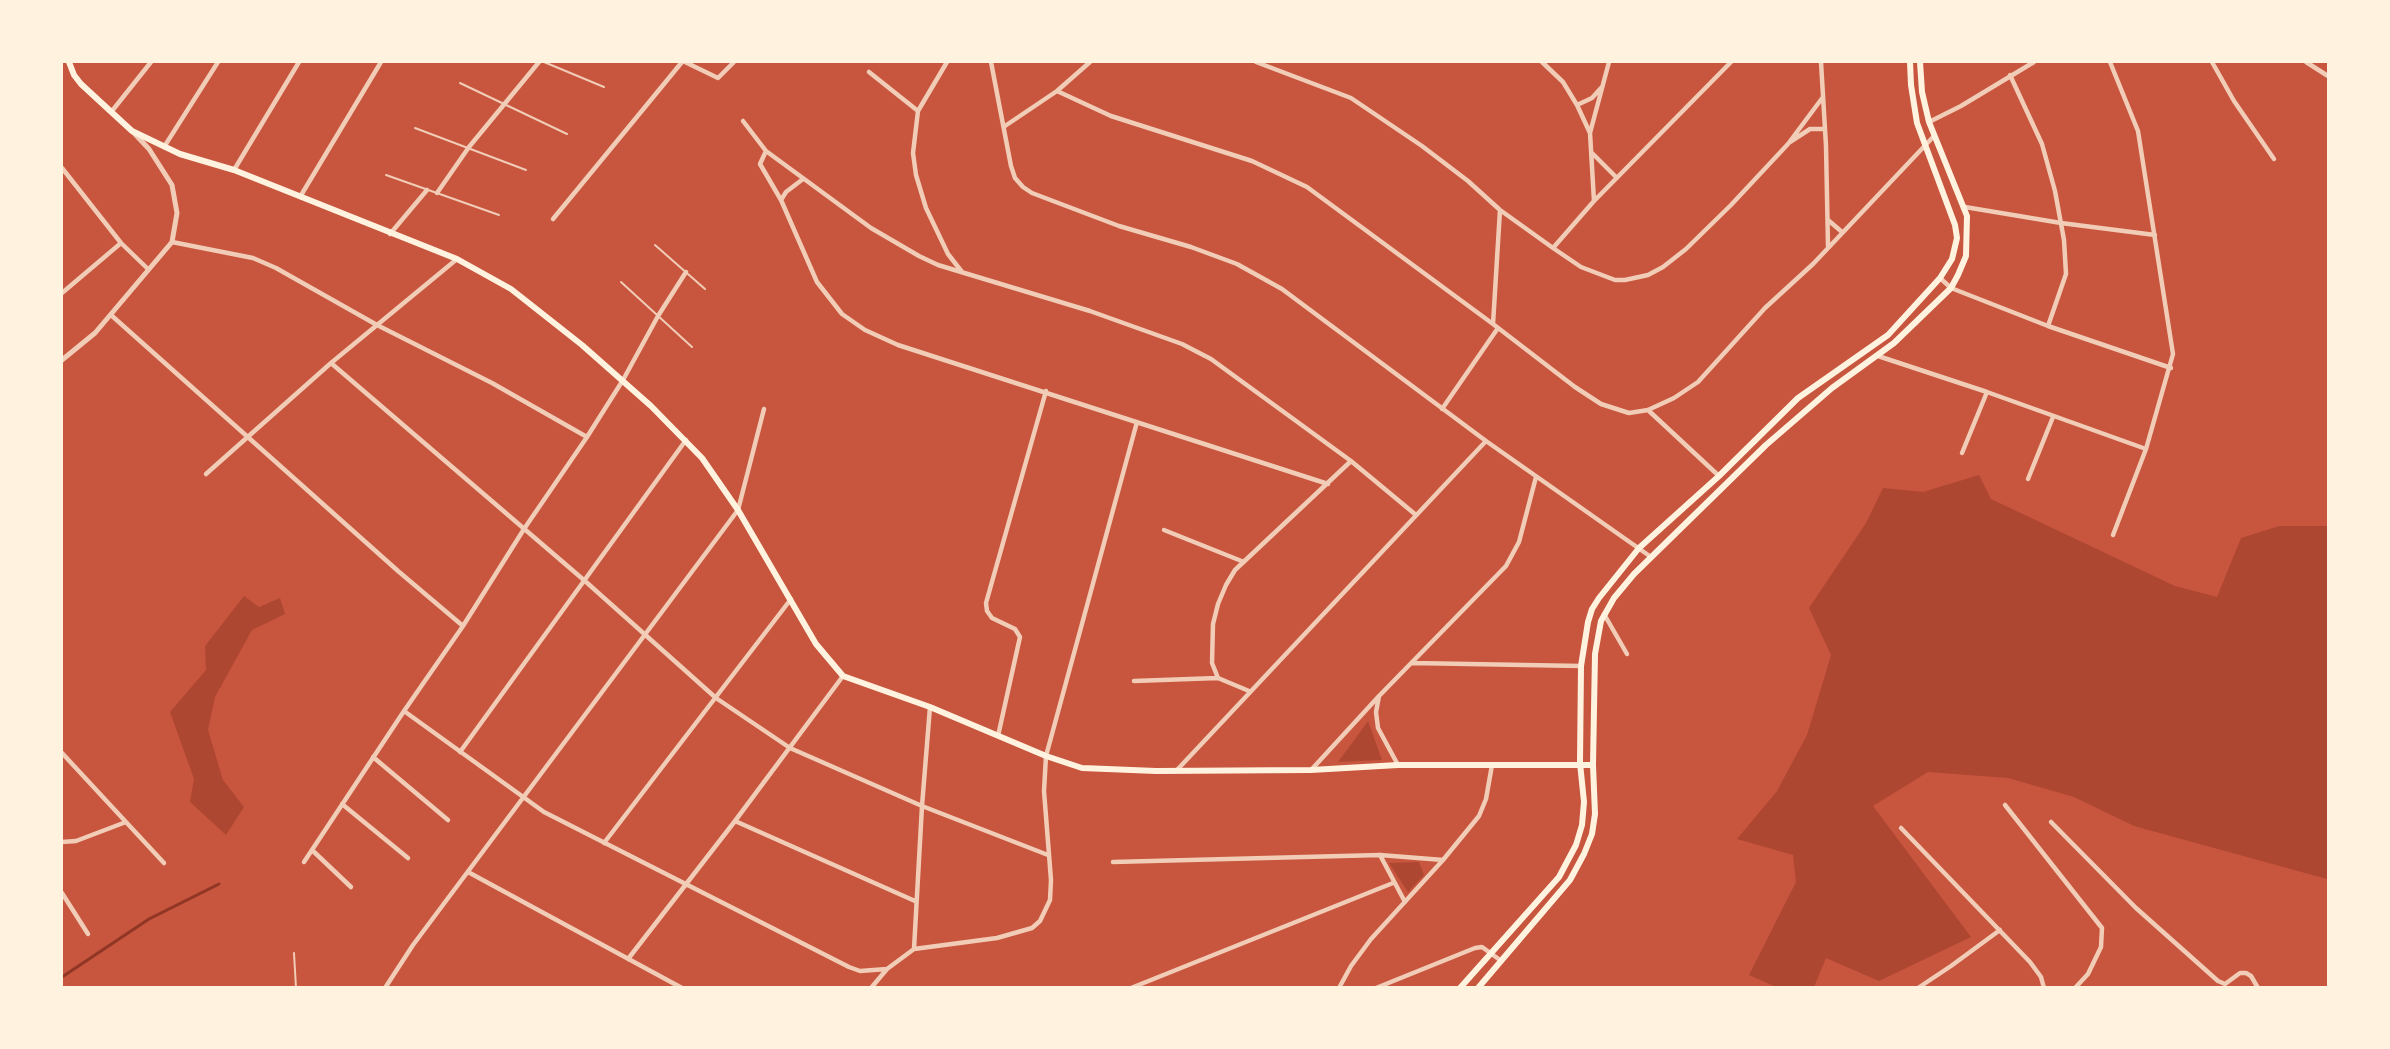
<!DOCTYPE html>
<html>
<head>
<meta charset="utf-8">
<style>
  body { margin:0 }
  #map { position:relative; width:2390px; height:1049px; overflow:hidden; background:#c8553d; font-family:Karla,sans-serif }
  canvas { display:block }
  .frame { position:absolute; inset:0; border:63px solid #fff3e0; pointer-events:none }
</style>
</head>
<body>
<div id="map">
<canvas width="2390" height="1049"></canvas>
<div class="frame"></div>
</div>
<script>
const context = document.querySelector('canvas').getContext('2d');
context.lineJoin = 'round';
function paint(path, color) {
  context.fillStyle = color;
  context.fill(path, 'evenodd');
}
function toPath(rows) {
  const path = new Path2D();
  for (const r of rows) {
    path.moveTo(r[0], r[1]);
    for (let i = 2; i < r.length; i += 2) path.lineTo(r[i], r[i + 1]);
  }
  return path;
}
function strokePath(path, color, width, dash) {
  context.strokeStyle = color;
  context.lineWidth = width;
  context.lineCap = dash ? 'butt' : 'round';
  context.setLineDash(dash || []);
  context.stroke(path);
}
paint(toPath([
  [1979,475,1991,499,2175,586,2217,597,2241,538,2279,526,2328,526,2328,878,2327,879,2134,826,2074,797,2008,778,1928,772,1873,806,1971,937,1879,981,1826,958,1814,987,1776,987,1749,975,1796,882,1793,855,1737,839,1777,791,1807,735,1831,655,1809,608,1866,523,1883,488,1923,492],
  [244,596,259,607,280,598,285,614,252,630,215,697,208,730,223,780,244,807,226,835,190,802,194,779,170,712,206,670,205,646],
  [1368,721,1382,760,1338,762,1358,735],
  [1419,862,1424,875,1408,892,1389,863]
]), '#ae4732');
strokePath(toPath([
  [62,977,149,919,219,884]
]), '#8f3625', 3);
strokePath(toPath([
  [544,62,604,87],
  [460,83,567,134],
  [415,128,526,170],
  [386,175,499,215],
  [655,245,705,289],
  [621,282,692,347],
  [294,953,296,988]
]), '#f1ccb7', 2);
strokePath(toPath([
  [685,62,718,78,734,62],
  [947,62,918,111,913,153,916,175,926,208,948,254,962,272],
  [991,62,1011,166,1015,178,1023,187,1032,193,1119,226,1191,247,1237,264,1282,289,1486,441,1651,557],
  [1256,62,1351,98,1422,146,1468,181,1500,210,1553,248,1581,267,1615,280,1625,280,1648,275,1663,267,1686,249,1731,205,1788,144,1823,97],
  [1542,62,1563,82,1577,105,1590,133,1594,201],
  [1821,62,1826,146,1828,246],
  [2110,62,2138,131,2173,354,2146,449,2113,535],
  [2212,62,2234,101,2274,159],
  [2306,62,2328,76],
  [869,72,918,111],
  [2010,75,2042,144,2055,191,2064,240,2066,274,2048,326],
  [1057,91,1111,116,1252,161,1307,187,1493,324,1575,387,1601,404,1629,413,1648,410,1674,398,1698,382,1765,308,1813,264,1934,136],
  [1577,105,1592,98,1601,88],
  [112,111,151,62],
  [743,121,766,151,760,164,781,200,817,282,842,314,865,330,898,345,1328,484],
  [1929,122,1961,106,2034,62],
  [1005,126,1057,91,1090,62],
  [1590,133,1609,62],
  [1790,142,1810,129,1825,129],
  [164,147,218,62],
  [766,151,871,228,919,256,938,265,1090,311,1182,344,1211,359,1351,461,1416,515],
  [1592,153,1617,178],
  [62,168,121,243,148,269],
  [234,170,299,62],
  [437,193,469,147,539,62],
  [300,197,381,62],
  [781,200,786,192,803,179],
  [1965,207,2061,223,2155,235],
  [553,219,682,62],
  [1828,220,1842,232],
  [390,234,427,190],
  [172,242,253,258,276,268,377,325,492,383,587,437],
  [1553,248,1594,201,1731,62],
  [1940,278,1951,288,2048,326,2171,368],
  [62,293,121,243],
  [111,315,398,571,463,626],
  [1493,324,1500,210],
  [1878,356,1987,392,2146,449],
  [331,363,585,581,716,698,790,748,922,806,1048,855],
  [1442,409,1498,328],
  [1648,410,1719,476],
  [1962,453,1987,392],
  [206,474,331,363,457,259],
  [2028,479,2053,417],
  [1164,530,1244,562],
  [1604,614,1627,654],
  [1412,663,1581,666],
  [1134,681,1218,678],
  [1249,691,1218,678,1212,663,1213,624,1218,604,1226,585,1235,570,1351,461],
  [1379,696,1376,712,1378,728,1398,765],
  [404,711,544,812,849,967,860,971,887,969,914,949,997,938,1032,928,1040,921,1050,900,1051,880,1044,791,1046,756,1137,422],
  [998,736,1020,637,1015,629,992,618,987,611,986,603,1046,391],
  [460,752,686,440],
  [62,753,164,863],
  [373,757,448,820],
  [1312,769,1379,696,1506,566,1519,542,1536,477],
  [1177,770,1486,441],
  [342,804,408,858],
  [2005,805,2102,928,2101,947,2088,974,2075,988],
  [735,821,915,901],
  [2051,822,2136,908,2218,981,2225,984,2240,973,2246,973,2251,976,2258,988],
  [1901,828,2030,962,2041,977,2044,988],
  [62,842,76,841,126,822],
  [604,843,791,599],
  [312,850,351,887],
  [1380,855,1405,902],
  [304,862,404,711,463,626,524,529,587,437,623,380,658,316,686,272],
  [1113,862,1380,855,1443,860],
  [468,872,682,988],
  [62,893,88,934],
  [914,949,922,806,930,707],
  [628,959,735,821,843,676],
  [385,988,413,945,738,510,764,409],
  [871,988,887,969],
  [1131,988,1393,883],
  [1339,988,1351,966,1371,939,1443,860,1479,816,1486,799,1492,765],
  [1376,988,1475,948,1482,947,1500,960],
  [1918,988,1951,966,2000,930]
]), '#f1ccb7', 4.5);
strokePath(toPath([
  [62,360,95,333,172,242,177,213,172,185,149,149,133,132]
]), '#f1ccb7', 5);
strokePath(toPath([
  [69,62,74,75,81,84,132,131,180,154,234,170,457,259,511,289,582,345,651,406,702,458,738,510,816,644,843,676,930,707,1046,756,1082,768,1156,771,1311,770,1398,765,1593,765],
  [1460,988,1559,877,1576,845,1582,825,1584,802,1580,763,1581,666,1588,622,1592,609,1599,598,1639,548,1719,476,1798,398,1888,335,1940,278,1952,259,1957,238,1955,225,1917,123,1911,85,1910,62],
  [1478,988,1570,880,1584,854,1592,834,1595,814,1593,765,1595,654,1601,621,1614,598,1634,574,1766,445,1832,388,1894,343,1951,288,1958,275,1966,256,1967,216,1929,122,1922,92,1920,62]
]), '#fff3e0', 6);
</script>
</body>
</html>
